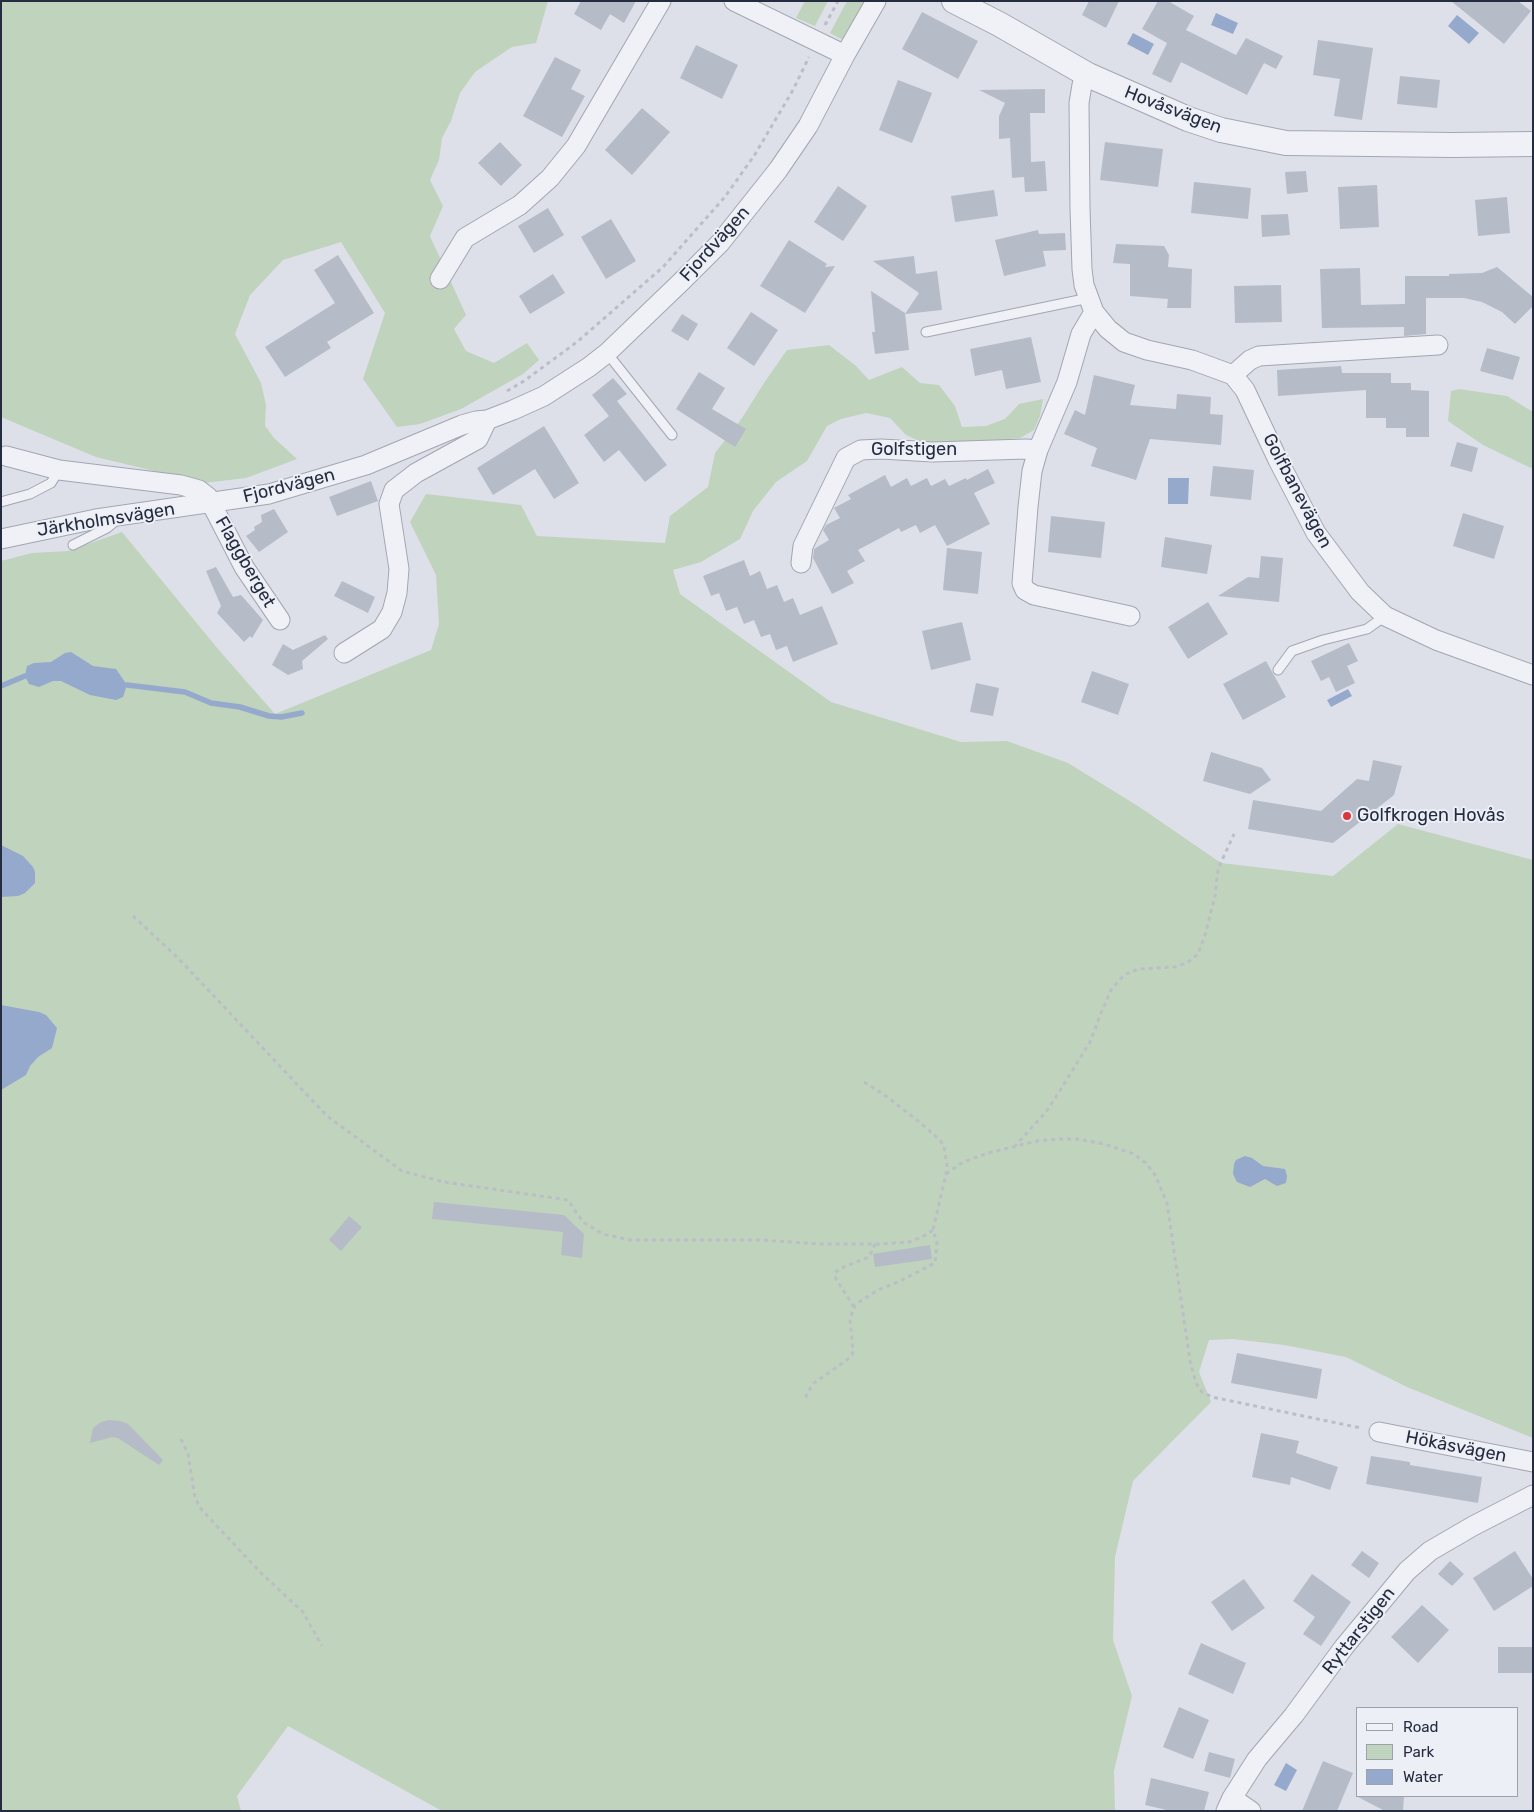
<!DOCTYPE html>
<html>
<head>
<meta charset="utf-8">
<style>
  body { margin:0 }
  #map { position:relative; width:1534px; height:1812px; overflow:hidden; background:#dde0e8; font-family:Rubik,sans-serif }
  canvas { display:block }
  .frame { position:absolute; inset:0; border:2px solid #252c40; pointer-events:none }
  .legend { position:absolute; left:1356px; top:1707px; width:162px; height:90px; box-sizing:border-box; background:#eceff6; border:1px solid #9ca1ad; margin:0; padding:6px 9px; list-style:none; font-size:15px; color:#252c40 }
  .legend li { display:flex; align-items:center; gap:10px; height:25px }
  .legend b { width:25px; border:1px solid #9ca1ad }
</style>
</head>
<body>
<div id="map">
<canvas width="1534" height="1812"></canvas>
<div class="frame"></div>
<ul class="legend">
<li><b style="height:6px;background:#f0f1f6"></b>Road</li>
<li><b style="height:14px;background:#c0d3bd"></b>Park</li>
<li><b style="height:14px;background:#94a9cc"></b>Water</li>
</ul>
</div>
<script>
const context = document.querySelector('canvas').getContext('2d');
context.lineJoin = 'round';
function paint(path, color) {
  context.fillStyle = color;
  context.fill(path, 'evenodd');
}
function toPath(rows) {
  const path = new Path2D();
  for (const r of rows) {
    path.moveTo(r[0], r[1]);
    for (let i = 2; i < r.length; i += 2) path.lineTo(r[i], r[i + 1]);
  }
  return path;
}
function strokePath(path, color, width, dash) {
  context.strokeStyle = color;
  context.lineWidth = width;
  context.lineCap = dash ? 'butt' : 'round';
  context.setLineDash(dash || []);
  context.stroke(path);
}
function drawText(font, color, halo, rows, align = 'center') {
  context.font = font + ' Rubik,sans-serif';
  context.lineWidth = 4;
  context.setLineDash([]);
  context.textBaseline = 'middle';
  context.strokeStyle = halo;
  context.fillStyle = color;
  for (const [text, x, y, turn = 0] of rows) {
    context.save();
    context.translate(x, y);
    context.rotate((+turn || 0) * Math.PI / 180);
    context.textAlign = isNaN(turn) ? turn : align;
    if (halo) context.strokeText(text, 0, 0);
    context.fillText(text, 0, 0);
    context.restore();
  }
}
paint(toPath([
  [1,1,548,1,536,43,512,47,497,57,475,72,460,93,451,121,442,138,439,160,430,180,443,206,430,236,466,315,454,329,466,351,494,363,527,343,539,360,523,374,461,409,420,424,397,427,363,379,385,313,341,242,283,260,250,295,235,334,261,383,266,405,265,426,274,438,297,459,246,478,204,483,96,457,1,417],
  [805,1,828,1,815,26,796,18],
  [847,1,866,1,845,41,830,33],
  [829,345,856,366,869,380,902,367,920,383,939,385,955,406,962,427,986,426,1005,419,1019,404,1043,399,1040,416,1034,430,1020,438,930,446,906,435,890,418,866,413,841,419,827,426,807,461,776,482,753,511,740,539,701,562,673,570,680,594,831,702,961,742,1007,741,1068,763,1138,806,1221,863,1333,876,1398,824,1533,860,1533,1438,1407,1387,1346,1357,1284,1345,1233,1339,1209,1340,1199,1372,1211,1402,1133,1481,1115,1557,1113,1640,1132,1696,1114,1771,1115,1811,442,1811,288,1726,237,1796,241,1811,1,1811,1,561,32,553,68,551,122,532,218,649,275,714,431,650,439,624,436,575,410,522,426,494,521,505,537,536,665,543,670,516,708,487,715,453,742,418,764,383,787,350],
  [1459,389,1507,396,1533,412,1533,469,1483,445,1448,421,1451,391]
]), '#c0d3bd');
paint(toPath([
  [1216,13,1238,23,1233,34,1211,25],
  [1457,15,1479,33,1469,44,1448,26],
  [1133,33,1154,44,1148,55,1127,44],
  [1168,478,1189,478,1188,504,1168,504],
  [71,652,93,666,116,669,127,685,123,697,116,700,90,695,61,681,53,681,39,687,29,684,25,676,27,666,34,663,51,662,65,653],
  [1348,689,1352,696,1331,707,1327,700],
  [1,845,23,856,33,867,35,872,35,883,25,893,18,896,1,897],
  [1,1005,39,1012,46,1015,57,1028,52,1048,38,1057,30,1066,26,1075,1,1090],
  [1245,1156,1252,1158,1263,1166,1285,1169,1287,1176,1286,1183,1277,1186,1265,1179,1250,1187,1237,1182,1233,1174,1234,1164,1236,1160],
  [1286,1763,1297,1770,1286,1791,1274,1785]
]), '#94a9cc');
strokePath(toPath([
  [127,685,185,692,211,703,240,707,269,716,281,717,302,713],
  [1,686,25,676]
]), '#94a9cc', 5.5);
paint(toPath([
  [581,1,636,1,624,23,610,14,601,30,574,14],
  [1089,1,1119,1,1106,28,1082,15],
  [1158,1,1168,1,1194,16,1186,30,1236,55,1246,38,1283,56,1276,69,1264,63,1247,95,1181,62,1171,83,1152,74,1167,43,1142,29],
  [1451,1,1518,1,1531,11,1504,44],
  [922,12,978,41,958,79,902,49],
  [1318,40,1373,48,1362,120,1334,116,1340,79,1313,75],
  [696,45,738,65,722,99,680,78],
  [555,57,581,70,571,89,585,96,562,137,523,116],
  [1400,76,1440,80,1437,108,1397,104],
  [898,80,932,93,912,143,879,130],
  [1045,89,1045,113,1030,113,1031,162,1045,161,1047,191,1025,192,1024,177,1012,178,1010,138,999,139,999,116,1005,103,979,90],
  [642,108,670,132,632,175,605,150],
  [500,142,522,165,501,186,478,163],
  [1105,142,1163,149,1158,187,1100,180],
  [1306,171,1308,192,1287,194,1285,172],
  [1194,182,1251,188,1248,219,1191,213],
  [1377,185,1379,227,1340,229,1338,187],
  [838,186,867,206,843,241,814,222],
  [994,190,998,216,955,222,951,196],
  [1507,197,1510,233,1478,236,1475,200],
  [548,208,564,235,534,253,518,226],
  [1288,214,1290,235,1262,237,1261,215],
  [611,219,636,261,606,279,581,237],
  [1038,230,1039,234,1065,233,1066,250,1043,251,1046,266,1004,276,995,240],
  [789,240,827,264,825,267,835,266,805,313,760,286],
  [1116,244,1164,246,1169,255,1168,267,1192,269,1191,308,1167,308,1168,299,1130,296,1130,264,1113,263],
  [338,255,374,313,327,342,331,348,285,377,265,347,335,303,314,270],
  [914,256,916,274,937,271,942,310,905,314,919,293,873,261],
  [1497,267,1533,297,1533,306,1515,324,1502,312,1482,302,1464,298,1426,298,1426,334,1404,336,1404,327,1322,328,1320,269,1360,268,1361,305,1405,304,1405,276,1449,276,1449,274,1482,273],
  [553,274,565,293,530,314,519,296],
  [1281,285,1282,322,1235,323,1234,286],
  [871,291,905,313,909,350,875,354,872,332,875,332],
  [751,312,778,330,754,366,727,348],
  [682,314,698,324,688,341,671,331],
  [1031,337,1041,382,1006,389,1002,370,975,376,970,349],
  [1487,348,1520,357,1513,380,1480,371],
  [1341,366,1342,373,1391,373,1391,383,1411,383,1411,390,1429,391,1429,437,1406,437,1406,428,1386,428,1386,418,1366,418,1366,390,1278,396,1277,370],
  [699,372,725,388,712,409,746,429,735,447,676,409],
  [1094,375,1135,385,1130,405,1176,409,1177,394,1211,397,1210,414,1223,415,1221,445,1150,439,1136,480,1091,466,1097,448,1064,434,1075,410,1085,415],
  [613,378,627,394,617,401,667,465,645,482,619,450,604,462,584,435,609,416,592,395],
  [544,426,579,483,554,499,535,469,493,495,477,468],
  [1457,442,1478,448,1472,472,1450,466],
  [1213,466,1254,470,1251,500,1210,496],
  [988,469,995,483,974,493,990,524,947,546,935,525,920,533,916,525,901,532,899,528,858,550,865,561,847,571,854,583,832,594,813,558,814,549,829,540,823,530,826,525,840,518,834,508,851,499,848,495,885,475,891,487,907,478,911,486,927,478,931,486,945,479,949,486,966,478,967,480],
  [371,481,378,501,337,516,329,497],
  [274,509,288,532,259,552,246,536,255,530,254,527,262,522,261,515],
  [1463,513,1504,526,1494,559,1453,546],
  [1051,516,1105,522,1101,558,1048,552],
  [1165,537,1212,545,1207,574,1161,567],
  [947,548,982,552,978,594,943,590],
  [1261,556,1283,558,1279,602,1218,596,1248,577,1259,578],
  [744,560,750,576,760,571,767,589,777,585,784,602,793,598,800,615,822,606,838,644,793,662,787,646,776,650,770,634,761,637,754,620,744,624,737,607,726,611,719,593,711,596,703,576],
  [216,567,233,597,241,595,263,620,252,638,250,636,244,642,217,613,221,606,206,571],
  [342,581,375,597,368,613,334,596],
  [1208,602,1228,634,1188,659,1168,627],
  [962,622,971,660,931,670,922,631],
  [325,635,328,639,302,661,303,669,288,675,272,665,283,644,293,650],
  [1349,643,1358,661,1347,666,1355,683,1336,692,1329,677,1321,681,1311,661],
  [1266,661,1286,697,1243,720,1223,684],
  [1092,671,1129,684,1118,715,1081,702],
  [976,683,999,688,993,716,970,712],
  [1211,752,1262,768,1271,780,1250,794,1203,781],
  [1373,760,1402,766,1394,795,1333,843,1248,829,1253,800,1321,811,1357,779,1369,781],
  [434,1202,564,1215,584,1234,582,1258,561,1255,563,1232,432,1219],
  [349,1216,362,1227,341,1251,329,1240],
  [930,1245,932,1259,875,1267,873,1254],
  [1237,1353,1322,1369,1317,1399,1231,1383],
  [109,1420,120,1421,128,1424,163,1460,159,1465,118,1438,112,1437,90,1443,93,1428,101,1422],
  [1261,1433,1299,1441,1296,1453,1338,1467,1330,1490,1291,1477,1290,1485,1252,1477],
  [1371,1456,1410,1462,1410,1465,1482,1477,1478,1503,1366,1484],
  [1362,1551,1379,1563,1369,1578,1351,1565],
  [1515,1551,1533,1579,1533,1586,1494,1611,1473,1578],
  [1450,1561,1464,1574,1452,1586,1438,1574],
  [1312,1574,1351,1602,1321,1646,1303,1634,1315,1617,1293,1601],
  [1244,1579,1265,1608,1232,1631,1211,1602],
  [1422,1605,1449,1630,1418,1663,1391,1637],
  [1201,1643,1246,1663,1233,1694,1188,1674],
  [1498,1647,1533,1647,1533,1673,1498,1673],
  [1179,1707,1209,1720,1193,1759,1163,1747],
  [1209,1752,1235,1759,1230,1778,1204,1771],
  [1323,1761,1353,1773,1337,1811,1302,1811],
  [1151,1778,1209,1792,1204,1811,1171,1811,1145,1805],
  [1356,1796,1404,1796,1403,1811,1385,1811]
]), '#b6bbc8');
const service = toPath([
  [926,332,1089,298],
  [607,353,672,435],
  [1,502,30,494,51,483,59,470],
  [73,545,107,528,113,523,113,517],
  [1278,670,1292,651,1323,640,1367,629,1385,616]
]);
const minor = toPath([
  [734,1,845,55],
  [1088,75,1082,85,1079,103,1080,208,1082,269,1084,285,1094,312,1108,329,1124,342,1147,350,1192,360,1233,375,1245,390,1278,460,1316,533,1360,592,1385,616,1436,640,1533,675],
  [440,279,465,238,520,205,550,178,576,146,661,1],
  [1094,312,1081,334,1067,382,1038,450,1032,471,1028,507,1022,583,1025,590,1034,595,1130,616],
  [1233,375,1250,360,1259,356,1438,345],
  [6,456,59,470,181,485,199,490,208,497,244,567,280,620],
  [1,539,96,519,269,494,366,465,462,425,476,421,487,420,513,410,544,396,589,367,607,353,682,281,720,243,778,170,808,126,845,55,876,1],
  [801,563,803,546,846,458,861,450,881,449,933,452,1026,449,1038,450],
  [344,653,382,629,392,612,397,593,399,569,389,504,394,490,416,473,478,439,487,420],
  [1379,1432,1533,1462],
  [1232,1798,1251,1811],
  [1226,1811,1232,1798,1257,1759,1294,1715,1344,1647,1407,1571,1430,1551,1473,1526,1533,1495]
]);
const tertiary = toPath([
  [954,1,999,24,1088,75,1188,119,1221,130,1286,143,1453,145,1533,144]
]);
strokePath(service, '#a2a6b2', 11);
strokePath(minor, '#a2a6b2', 21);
strokePath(tertiary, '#a2a6b2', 26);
strokePath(toPath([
  [825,25,838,1],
  [507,391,524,381,577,342,663,267,724,198,754,156,793,90,809,57],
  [133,916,178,958,327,1116,402,1171,444,1182,568,1200,583,1222,603,1234,630,1240,762,1240,819,1244,880,1244,909,1242,922,1237,933,1230,937,1243,935,1263,898,1282,878,1290,856,1304,853,1309,850,1320,853,1350,852,1355,847,1360,814,1383,807,1393,805,1401],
  [864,1082,886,1096,917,1120,940,1140,944,1147,947,1165,946,1174,933,1230],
  [1014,1147,1046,1112,1059,1092,1090,1042,1101,1013,1111,990,1124,975,1138,969,1175,967,1188,962,1198,954,1205,935,1215,896,1218,869,1234,834],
  [946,1174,963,1162,988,1153,1037,1141,1059,1139,1078,1139,1104,1144,1134,1154,1147,1164,1155,1175,1167,1203,1190,1361,1196,1383,1202,1392,1212,1397,1361,1428],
  [854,1307,836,1279,835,1273,839,1269,869,1257,875,1244],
  [181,1439,188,1454,195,1498,201,1509,261,1573,303,1612,322,1646]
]), '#bbbec7', 3, [4, 4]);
strokePath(service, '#f0f1f6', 9);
strokePath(minor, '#f0f1f6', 19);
strokePath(tertiary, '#f0f1f6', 24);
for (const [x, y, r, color] of [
  [1347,816,5,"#da353d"]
]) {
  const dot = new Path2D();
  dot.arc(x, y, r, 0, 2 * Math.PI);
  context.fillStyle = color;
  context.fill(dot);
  strokePath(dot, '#eceff6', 2);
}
drawText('18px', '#252c40', '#eceff6', [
  ["Hovåsvägen",1173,110,21],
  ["Fjordvägen",715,244,-48],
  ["Golfstigen",914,450],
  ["Fjordvägen",289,486,-14],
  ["Golfbanevägen",1297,491,62],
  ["Järkholmsvägen",106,520,-9],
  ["Flaggberget",245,562,60],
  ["Hökåsvägen",1456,1447,11],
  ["Ryttarstigen",1359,1631,-52]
]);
drawText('18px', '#252c40', '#eceff6', [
  ["Golfkrogen Hovås",1357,816]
], 'left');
</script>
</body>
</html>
